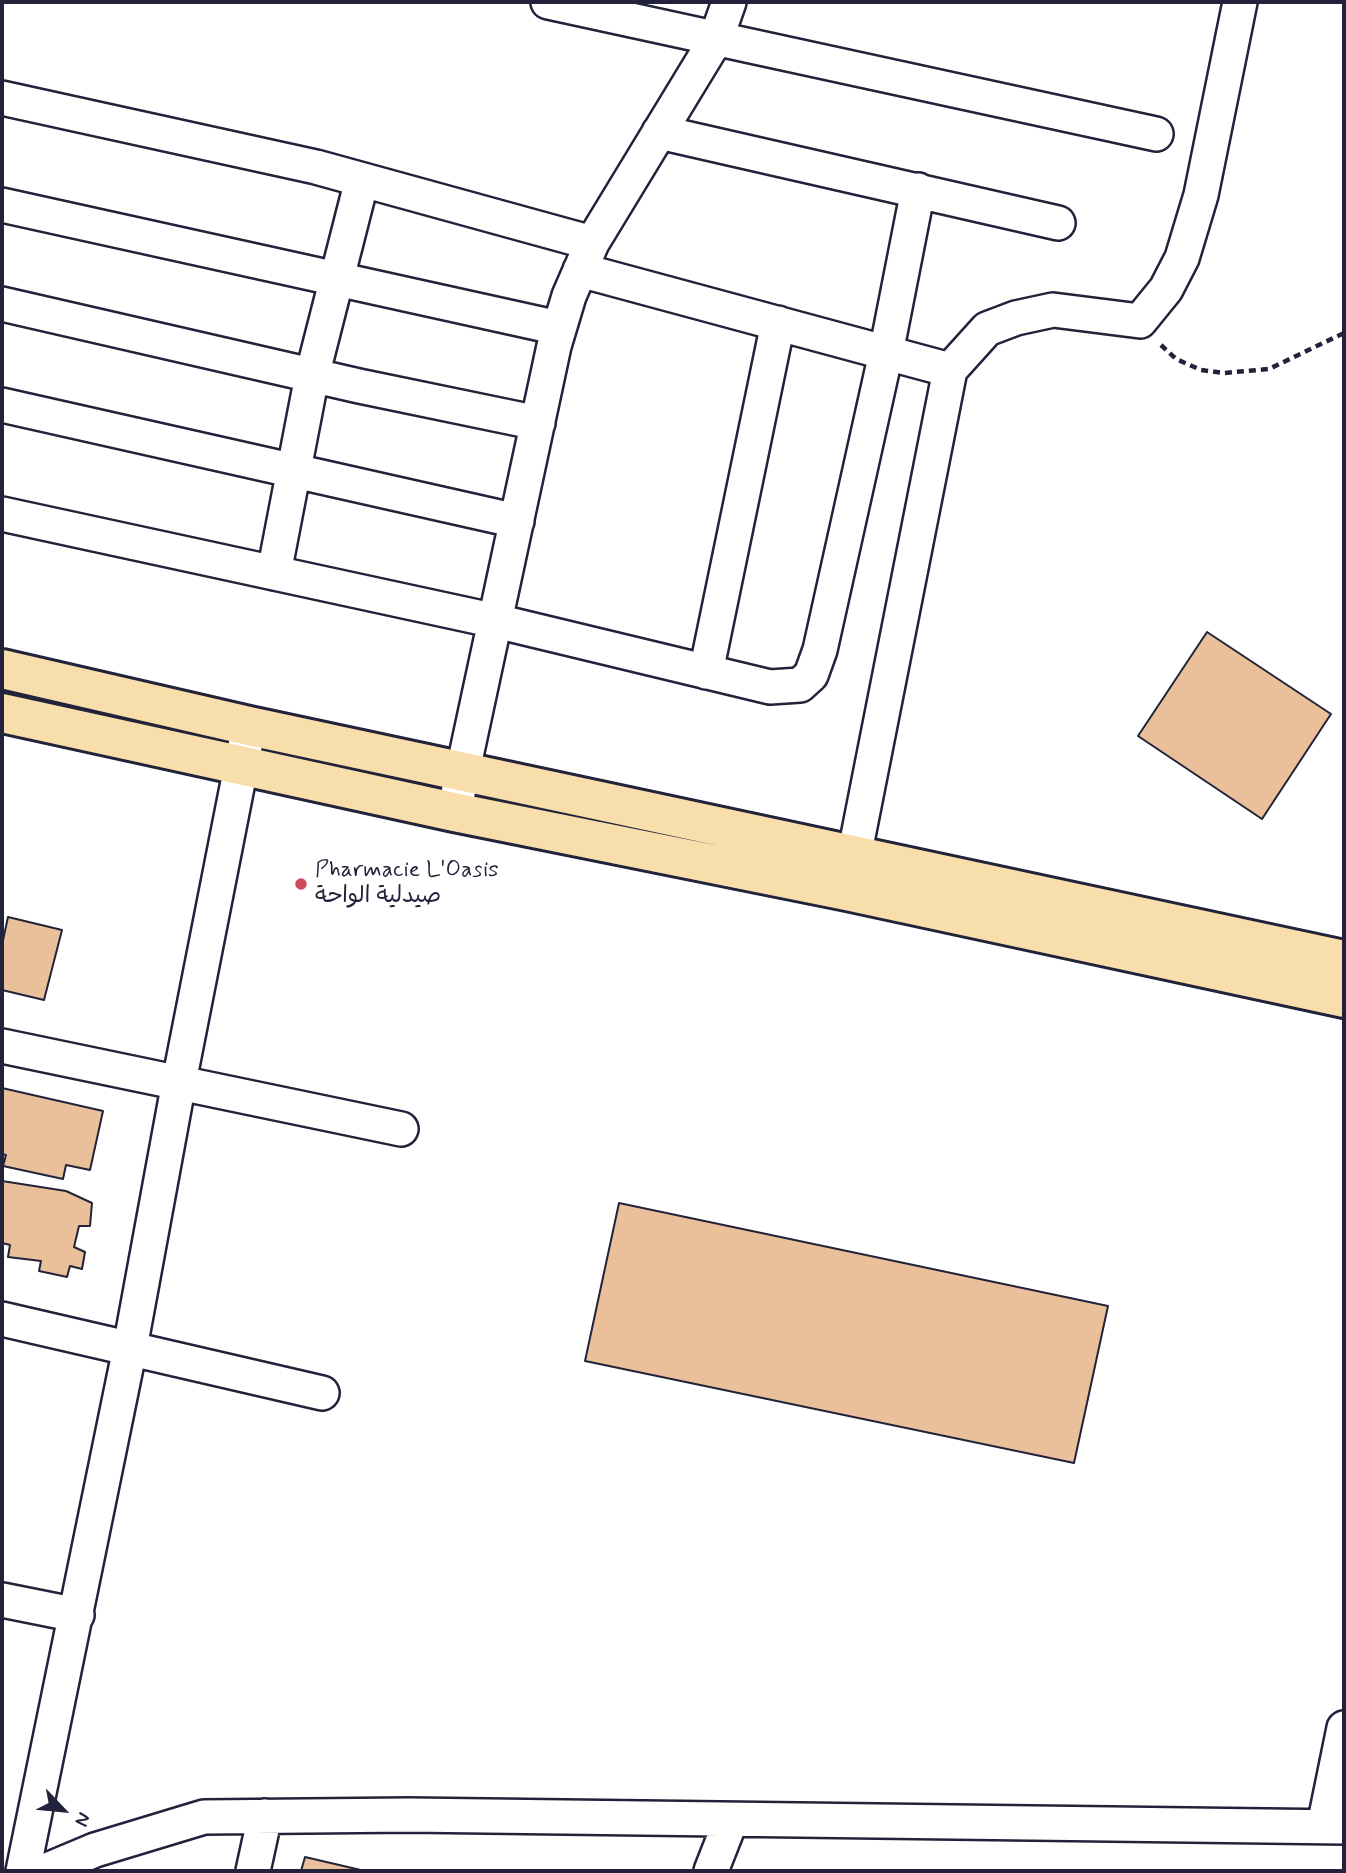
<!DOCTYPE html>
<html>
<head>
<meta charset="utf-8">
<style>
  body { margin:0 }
  #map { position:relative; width:1346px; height:1873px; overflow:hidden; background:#fff; font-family:Mynerve,sans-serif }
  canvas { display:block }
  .frame { position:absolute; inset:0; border:4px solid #22223b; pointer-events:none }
  .north { position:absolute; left:28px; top:1775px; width:70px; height:70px; -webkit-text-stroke:5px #fff; paint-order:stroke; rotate:116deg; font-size:19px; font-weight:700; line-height:28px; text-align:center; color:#22223b }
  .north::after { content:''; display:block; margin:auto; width:24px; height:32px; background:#22223b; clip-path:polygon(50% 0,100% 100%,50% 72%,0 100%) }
</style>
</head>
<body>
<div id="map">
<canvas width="1346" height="1873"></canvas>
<div class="frame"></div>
<div class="north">N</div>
</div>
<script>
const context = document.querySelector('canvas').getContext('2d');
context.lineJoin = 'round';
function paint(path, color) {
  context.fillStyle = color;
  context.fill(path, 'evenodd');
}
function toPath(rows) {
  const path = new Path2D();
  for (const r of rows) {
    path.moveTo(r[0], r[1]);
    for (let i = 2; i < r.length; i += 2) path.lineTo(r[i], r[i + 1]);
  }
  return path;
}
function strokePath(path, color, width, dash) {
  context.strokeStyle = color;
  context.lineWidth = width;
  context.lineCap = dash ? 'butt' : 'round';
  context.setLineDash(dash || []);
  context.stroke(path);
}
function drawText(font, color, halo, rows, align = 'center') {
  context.font = font + ' Mynerve,"Playpen Sans Arabic",sans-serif';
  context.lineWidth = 6;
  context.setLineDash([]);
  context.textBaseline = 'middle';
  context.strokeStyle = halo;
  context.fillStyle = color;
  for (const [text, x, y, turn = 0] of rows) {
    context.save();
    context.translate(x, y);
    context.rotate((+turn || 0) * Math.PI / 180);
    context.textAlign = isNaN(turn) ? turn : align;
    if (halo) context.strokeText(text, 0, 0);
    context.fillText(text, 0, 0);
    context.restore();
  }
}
const building = toPath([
  [1207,632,1331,714,1262,819,1138,736,1207,632],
  [8,917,62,930,44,1000,2,990,2,945,8,917],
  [2,1088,103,1111,90,1170,66,1165,63,1179,3,1166,6,1155,2,1154,2,1088],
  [2,1181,66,1191,92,1203,90,1226,79,1226,74,1247,85,1252,82,1269,70,1266,67,1277,39,1271,41,1261,8,1257,10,1245,2,1243,2,1181],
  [619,1203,1108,1306,1074,1463,585,1361,619,1203],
  [305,1857,365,1871,301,1871,305,1857]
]);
paint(building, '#e9c099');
strokePath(building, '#22223b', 2);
const minor = toPath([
  [548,2,1156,134],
  [2,98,316,167,592,243],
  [659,132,1058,223],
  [2,205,559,328],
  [580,270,950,370],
  [2,304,359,386,538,423],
  [2,405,517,521],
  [2,514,496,621,770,687,800,685,811,675,820,650,886,353,918,190],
  [274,573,312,376,362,180],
  [706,672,778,323],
  [454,812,554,346,569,296,592,243,716,39,729,2],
  [849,882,950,370,987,329,1016,318,1053,310,1140,321,1166,289,1182,258,1201,195,1240,2],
  [2,1046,401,1129],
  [2,1319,322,1393],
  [2,1600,77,1615],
  [1324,1826,1344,1728],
  [23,1871,130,1348,179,1082,249,726],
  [45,1871,95,1850,204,1817,409,1815,1344,1827],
  [253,1871,265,1816],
  [711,1871,731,1820]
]);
const primary = toPath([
  [2,669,249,726,1344,960],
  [2,713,454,812,847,891,1344,998]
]);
strokePath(minor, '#22223b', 38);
strokePath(primary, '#22223b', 44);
strokePath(toPath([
  [1161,345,1176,359,1201,370,1224,373,1269,369,1344,333]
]), '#22223b', 4.5, [7, 5]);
strokePath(minor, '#fff', 33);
strokePath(primary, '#f8deab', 38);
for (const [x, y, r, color] of [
  [301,884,7,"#d1495b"]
]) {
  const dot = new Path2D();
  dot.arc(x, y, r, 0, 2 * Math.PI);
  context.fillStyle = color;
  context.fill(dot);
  strokePath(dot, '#fff', 2.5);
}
drawText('23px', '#22223b', '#fff', [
  ["Pharmacie L'Oasis",315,871],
  ["صيدلية الواحة",315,897]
], 'left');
</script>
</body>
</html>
